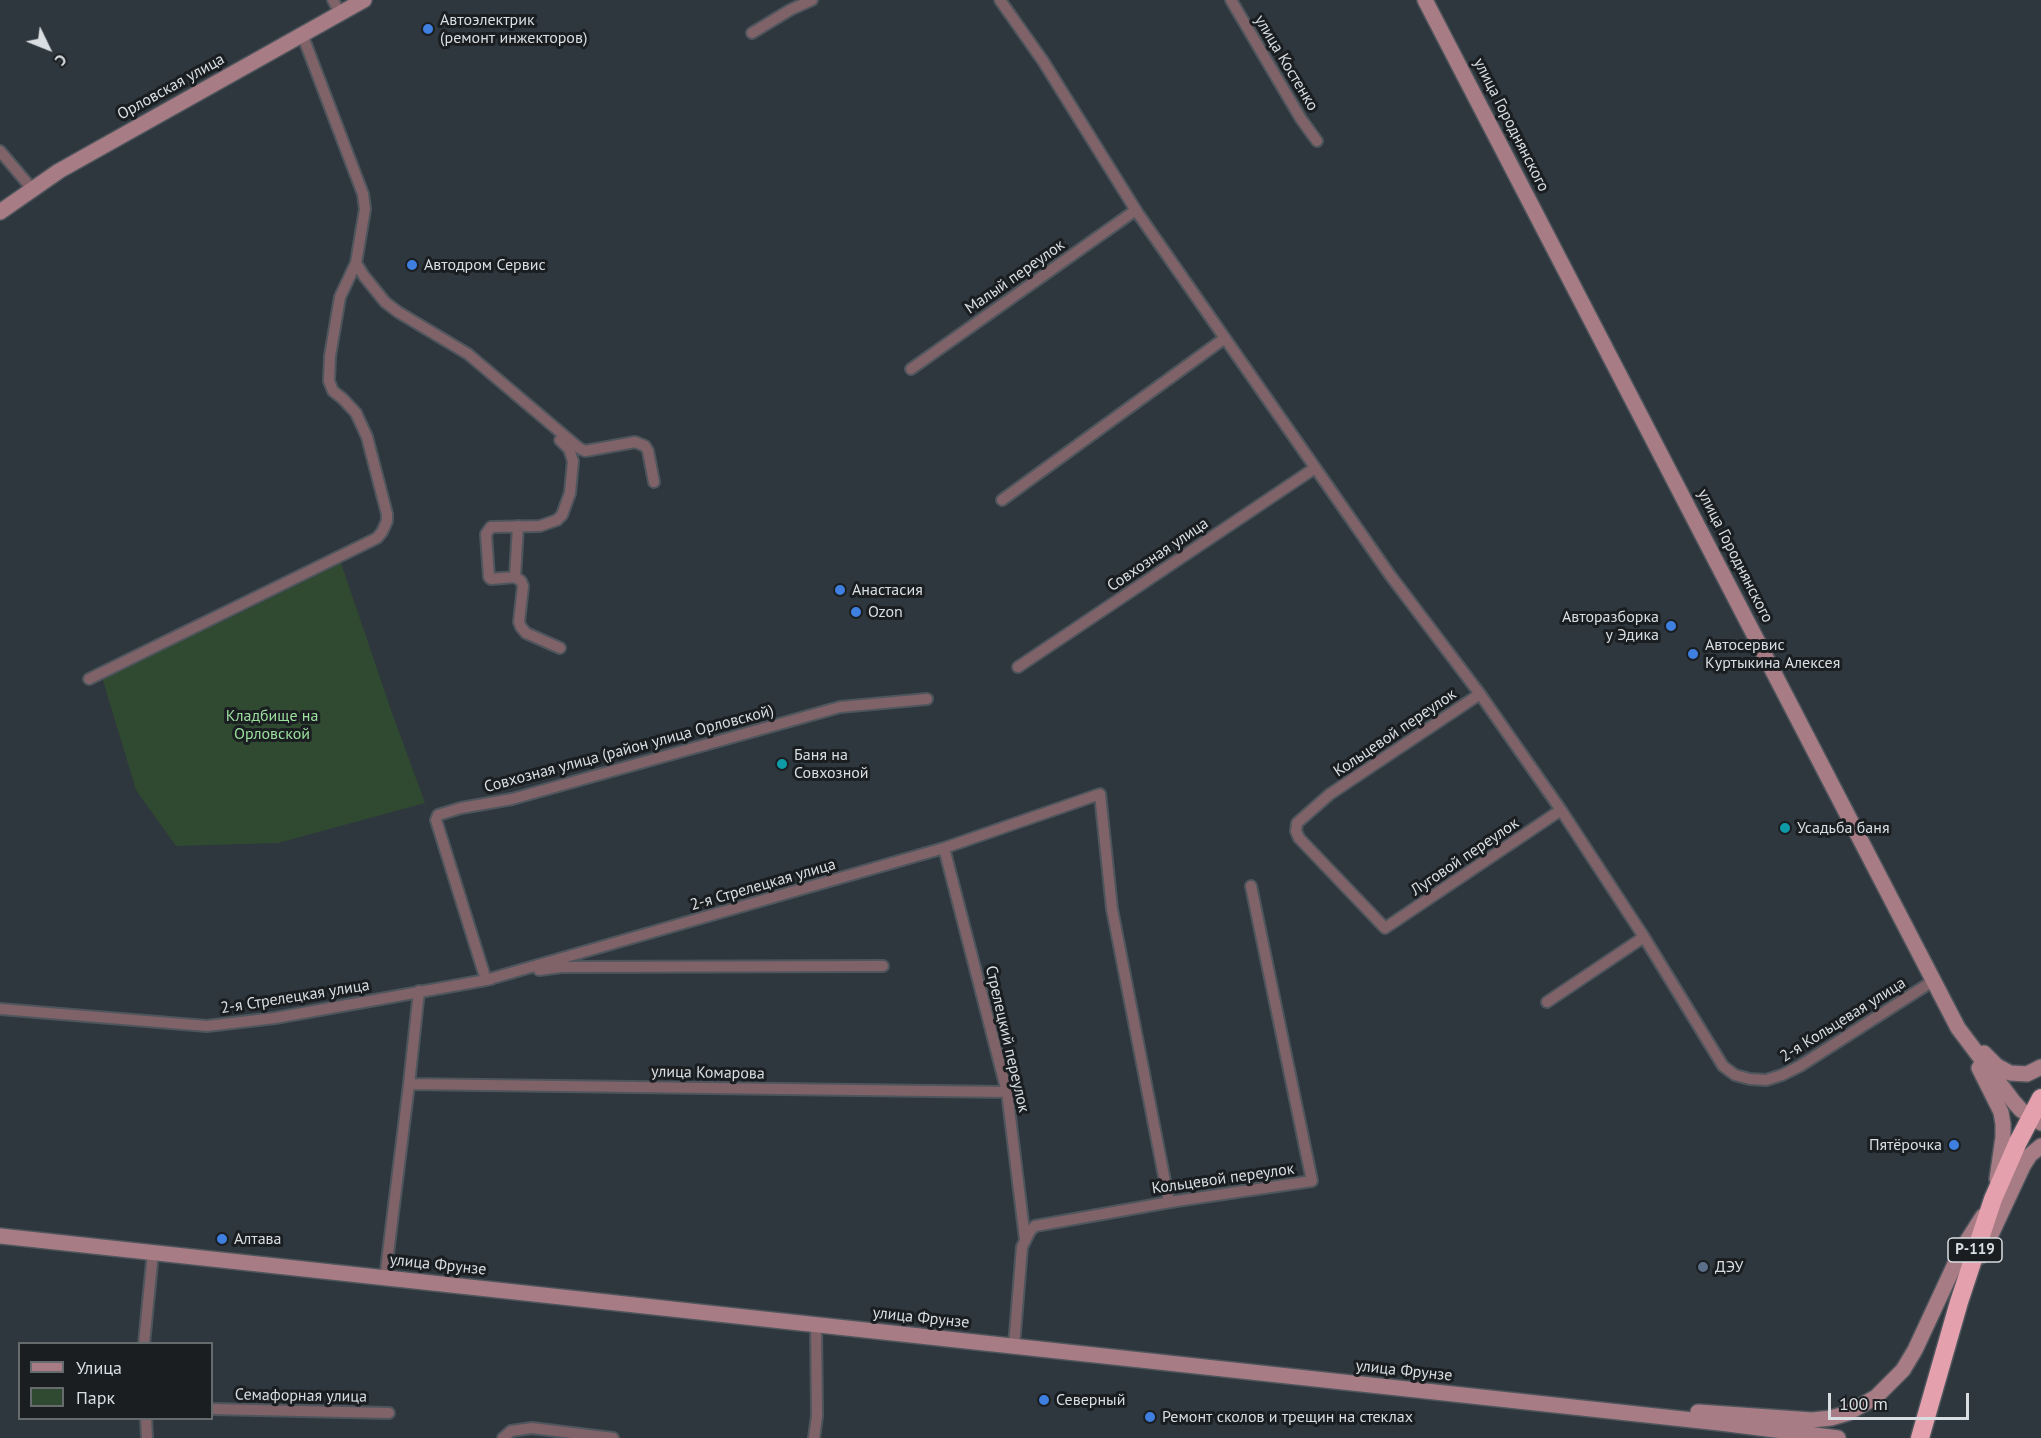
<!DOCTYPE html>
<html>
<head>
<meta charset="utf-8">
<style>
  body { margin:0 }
  #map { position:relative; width:2041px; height:1438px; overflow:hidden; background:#2f373e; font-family:"PT Sans",sans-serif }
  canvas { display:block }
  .legend { position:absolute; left:18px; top:1342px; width:195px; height:78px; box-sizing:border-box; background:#1a1e21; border:2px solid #666b6e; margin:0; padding:8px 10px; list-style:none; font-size:18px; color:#d9dee2 }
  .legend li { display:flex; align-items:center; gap:12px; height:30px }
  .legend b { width:30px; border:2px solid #666b6e }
  .north { position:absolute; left:18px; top:18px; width:60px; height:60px; -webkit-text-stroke:4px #1a1e21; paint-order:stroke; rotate:133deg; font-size:16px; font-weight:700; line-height:24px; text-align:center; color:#d9dee2 }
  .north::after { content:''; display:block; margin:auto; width:21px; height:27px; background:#d9dee2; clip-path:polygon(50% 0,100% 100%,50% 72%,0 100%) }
  .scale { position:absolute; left:1828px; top:1393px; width:141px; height:27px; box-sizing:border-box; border:3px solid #d9dee2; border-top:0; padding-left:8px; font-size:18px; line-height:21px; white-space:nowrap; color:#d9dee2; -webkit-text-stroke:4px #1a1e21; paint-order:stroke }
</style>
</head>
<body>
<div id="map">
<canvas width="2041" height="1438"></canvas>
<ul class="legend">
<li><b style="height:8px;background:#a87c84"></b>Улица</li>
<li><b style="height:16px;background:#304a31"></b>Парк</li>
</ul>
<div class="north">С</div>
<div class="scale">100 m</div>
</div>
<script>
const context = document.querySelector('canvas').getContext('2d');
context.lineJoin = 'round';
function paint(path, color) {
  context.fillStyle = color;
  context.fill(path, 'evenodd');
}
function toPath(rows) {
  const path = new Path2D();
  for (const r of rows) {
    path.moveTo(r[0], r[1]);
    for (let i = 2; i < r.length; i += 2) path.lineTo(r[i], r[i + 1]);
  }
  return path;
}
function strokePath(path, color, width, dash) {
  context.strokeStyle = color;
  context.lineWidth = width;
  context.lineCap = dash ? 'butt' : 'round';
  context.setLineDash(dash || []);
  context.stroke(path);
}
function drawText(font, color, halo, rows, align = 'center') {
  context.font = font + ' "PT Sans",sans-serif';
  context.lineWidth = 6;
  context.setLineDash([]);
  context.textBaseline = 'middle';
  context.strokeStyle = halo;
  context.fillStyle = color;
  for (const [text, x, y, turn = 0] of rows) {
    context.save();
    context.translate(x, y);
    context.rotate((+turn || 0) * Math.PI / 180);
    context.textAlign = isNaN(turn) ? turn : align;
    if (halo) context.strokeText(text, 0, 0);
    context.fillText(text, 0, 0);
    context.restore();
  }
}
paint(toPath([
  [341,563,392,713,425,803,278,843,176,846,136,790,101,674,224,621]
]), '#304a31');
const street = toPath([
  [333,0,340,13],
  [1000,0,1043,61,1137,212,1390,575,1480,694,1561,810,1644,937,1723,1066,1735,1075,1750,1079,1766,1080,1782,1075,1800,1066,1933,981],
  [1231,0,1301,119,1317,141],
  [752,33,790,10,812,0],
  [302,34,363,194,365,209,356,263,364,276,385,302,398,312,468,354,579,448,585,451,635,442,645,446,648,451,654,482],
  [0,151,33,190],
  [911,369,1136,210],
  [1002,500,1225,338],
  [515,577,518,526],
  [560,648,526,633,521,627,519,622,523,586,521,581,515,577,491,579,489,577,486,534,491,527,540,526,557,520,562,515,570,493,573,461,569,449,560,440],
  [1018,667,1315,468],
  [89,679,377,538,382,532,387,521,387,514,367,437,356,413,343,399,333,391,329,381,330,356,340,297,356,263],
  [1480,694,1330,794,1297,823,1296,831,1299,838,1385,928,1561,810],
  [944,848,1007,1092,1025,1239],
  [539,970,561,967,883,966],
  [491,979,486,980,436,820,438,815,461,808,512,799,840,707,927,699],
  [1547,1002,1644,937],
  [0,1009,207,1026,275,1018,486,980,944,848,1100,794,1112,909,1169,1202],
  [409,1084,1007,1092],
  [385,1278,409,1084,419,991],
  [144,1344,153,1252],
  [1014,1346,1022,1247,1030,1231,1035,1226,1176,1201,1312,1181,1251,886],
  [212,1409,389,1413],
  [146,1418,147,1438],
  [503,1438,511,1431,532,1428,613,1438],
  [814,1438,817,1416,816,1324]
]);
const secondary = toPath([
  [1425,0,1958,1028,2013,1101,2021,1110,2041,1123],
  [0,212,59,171,364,0],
  [1984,1053,1997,1066,2010,1073,2027,1074,2041,1067],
  [1979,1068,2001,1112,2003,1124,2003,1137,1997,1179],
  [0,1236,1720,1423,1838,1438],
  [1981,1256,2023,1166,2030,1155,2041,1146],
  [1698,1412,1812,1420,1831,1418,1848,1413,1876,1397,1903,1370,1915,1350,1962,1249,1983,1216]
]);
const highway = toPath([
  [1920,1438,1959,1302,1993,1199,2018,1142,2041,1098]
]);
strokePath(street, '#4e555c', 14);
strokePath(secondary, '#4e555c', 18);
strokePath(highway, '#4e555c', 21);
strokePath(street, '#7f6368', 10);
strokePath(secondary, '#a87c84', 15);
strokePath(highway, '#e4a0ac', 18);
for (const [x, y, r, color] of [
  [428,29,6,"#3f7fe0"],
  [412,265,6,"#3f7fe0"],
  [840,590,6,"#3f7fe0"],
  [856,612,6,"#3f7fe0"],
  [1671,626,6,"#3f7fe0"],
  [1693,654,6,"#3f7fe0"],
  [782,764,6,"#0f9aa8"],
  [1785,828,6,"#0f9aa8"],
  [1954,1145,6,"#3f7fe0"],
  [222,1239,6,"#3f7fe0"],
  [1703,1267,6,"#5c6f8a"],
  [1044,1400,6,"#3f7fe0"],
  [1150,1417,6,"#3f7fe0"]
]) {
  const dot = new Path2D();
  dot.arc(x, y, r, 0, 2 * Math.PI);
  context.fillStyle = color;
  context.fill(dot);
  strokePath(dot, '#1a1e21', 2);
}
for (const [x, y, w] of [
  [1975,1250,54]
]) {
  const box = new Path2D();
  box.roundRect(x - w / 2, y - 12, w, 24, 4.5);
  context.fillStyle = '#1a1e21';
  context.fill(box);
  strokePath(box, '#d9dee2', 1.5);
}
drawText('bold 15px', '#d9dee2', null, [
  ["Р-119",1975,1250]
]);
drawText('16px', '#d9dee2', '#1a1e21', [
  ["Автоэлектрик",440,20],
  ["(ремонт инжекторов)",440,38],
  ["Автодром Сервис",424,265],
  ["Анастасия",852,590],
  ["Ozon",868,612],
  ["Авторазборка",1659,617,"right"],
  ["у Эдика",1659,635,"right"],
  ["Автосервис",1705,645],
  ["Куртыкина Алексея",1705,663],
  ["Баня на",794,755],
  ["Совхозной",794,773],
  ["Усадьба баня",1797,828],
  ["Пятёрочка",1942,1145,"right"],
  ["Алтава",234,1239],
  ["ДЭУ",1715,1267],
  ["Северный",1056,1400],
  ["Ремонт сколов и трещин на стеклах",1162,1417]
], 'left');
drawText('16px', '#d9dee2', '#1a1e21', [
  ["улица Костенко",1286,63,59],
  ["Орловская улица",171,87,-29],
  ["улица Городнянского",1511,125,63],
  ["Малый переулок",1015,277,-35],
  ["Совхозная улица",1158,555,-34],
  ["улица Городнянского",1735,556,63],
  ["Кольцевой переулок",1395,733,-34],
  ["Совхозная улица (район улица Орловской)",629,749,-15],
  ["Луговой переулок",1465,857,-34],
  ["2-я Стрелецкая улица",763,885,-16],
  ["2-я Стрелецкая улица",295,997,-9],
  ["2-я Кольцевая улица",1843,1020,-32],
  ["Стрелецкий переулок",1007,1039,77],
  ["улица Комарова",708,1073,1],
  ["Кольцевой переулок",1223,1179,-8],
  ["улица Фрунзе",438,1265,6],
  ["улица Фрунзе",921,1318,6],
  ["улица Фрунзе",1404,1371,6],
  ["Семафорная улица",301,1396,1]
]);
drawText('16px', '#9bde9e', '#1a1e21', [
  ["Кладбище на",272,716],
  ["Орловской",272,734]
]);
</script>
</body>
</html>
